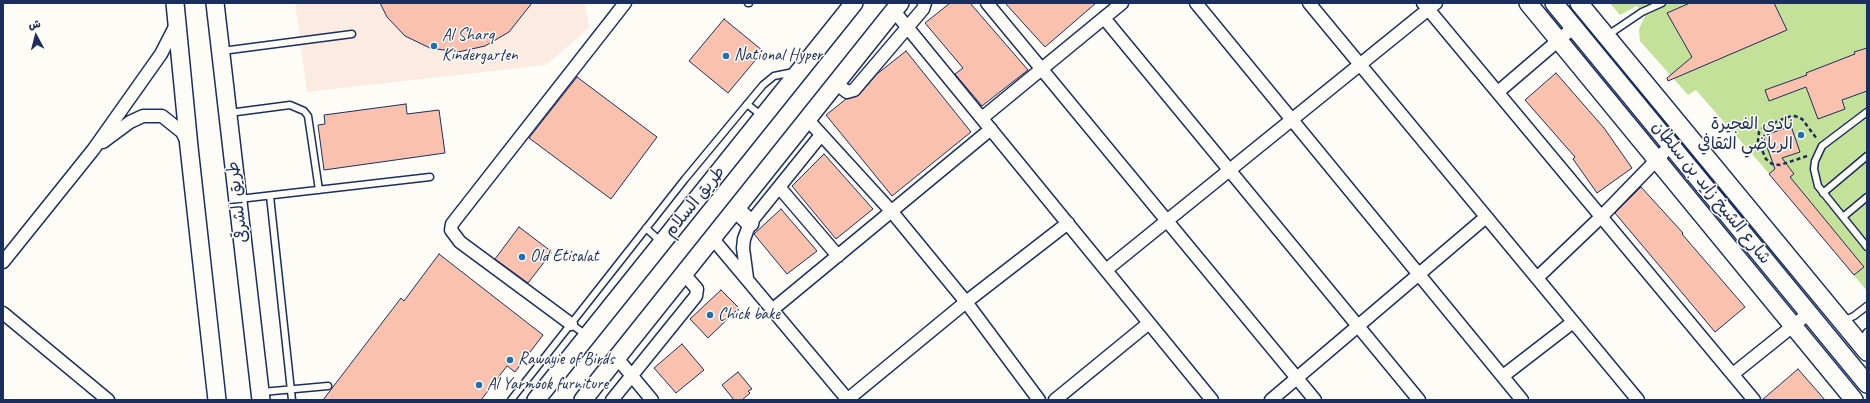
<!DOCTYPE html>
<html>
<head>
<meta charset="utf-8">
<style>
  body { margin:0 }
  #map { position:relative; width:1870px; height:403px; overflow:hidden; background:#fdfcf7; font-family:Caveat,"Playpen Sans Arabic",sans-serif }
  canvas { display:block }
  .frame { position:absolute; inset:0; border:4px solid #1b2f5e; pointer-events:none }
  .north { position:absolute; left:16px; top:16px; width:40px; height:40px; -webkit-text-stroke:3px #fdfcf7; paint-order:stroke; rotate:353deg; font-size:11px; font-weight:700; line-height:16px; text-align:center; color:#1b2f5e }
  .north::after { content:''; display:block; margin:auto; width:14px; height:18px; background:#1b2f5e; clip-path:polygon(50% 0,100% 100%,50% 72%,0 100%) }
</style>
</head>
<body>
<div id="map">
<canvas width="1870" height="403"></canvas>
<div class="frame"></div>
<div class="north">ش</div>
</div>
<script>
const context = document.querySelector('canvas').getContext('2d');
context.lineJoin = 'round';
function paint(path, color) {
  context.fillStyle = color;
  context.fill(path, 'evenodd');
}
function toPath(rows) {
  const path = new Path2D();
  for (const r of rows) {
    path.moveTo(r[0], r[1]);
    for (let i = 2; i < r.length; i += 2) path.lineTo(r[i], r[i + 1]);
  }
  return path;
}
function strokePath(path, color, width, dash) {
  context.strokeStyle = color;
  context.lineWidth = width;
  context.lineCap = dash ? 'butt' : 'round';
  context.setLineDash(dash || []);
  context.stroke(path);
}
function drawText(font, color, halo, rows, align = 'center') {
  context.font = font + ' Caveat,"Playpen Sans Arabic",sans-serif';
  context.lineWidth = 3;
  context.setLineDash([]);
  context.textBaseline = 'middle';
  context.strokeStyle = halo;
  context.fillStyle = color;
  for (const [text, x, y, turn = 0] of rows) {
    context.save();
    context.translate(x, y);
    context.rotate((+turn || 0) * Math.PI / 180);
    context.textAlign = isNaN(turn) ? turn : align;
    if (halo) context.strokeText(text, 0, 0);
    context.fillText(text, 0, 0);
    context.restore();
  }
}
paint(toPath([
  [295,3,585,3,589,28,546,65,307,92]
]), '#fcebe1');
paint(toPath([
  [1610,3,1867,3,1867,291,1780,186,1696,90,1688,95,1640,41,1639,29,1645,16,1637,6,1620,15]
]), '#c3e199');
const building = toPath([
  [380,3,532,3,509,32,485,46,458,52,430,48,405,36,387,17,380,3],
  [950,3,970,3,1028,70,982,106,955,74,963,68,925,23,950,3],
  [1005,3,1096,3,1045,47,1005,3],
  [1690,3,1774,3,1787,30,1668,81,1667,78,1692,57,1667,13,1690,3],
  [724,19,763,51,728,93,689,61,724,19],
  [1867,48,1867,91,1842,100,1845,109,1818,119,1806,87,1769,101,1765,90,1807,75,1806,73,1855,54,1854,52,1867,48],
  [906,51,971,132,892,196,826,115,846,99,859,95,877,74,906,51],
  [1556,73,1604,128,1632,168,1597,193,1573,159,1575,157,1525,100,1556,73],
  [577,77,657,137,611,199,529,138,577,77],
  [406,104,407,114,439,110,445,153,324,170,318,125,325,124,324,115,406,104],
  [1791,126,1800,152,1782,158,1794,174,1790,177,1864,267,1854,275,1769,174,1775,169,1763,136,1791,126],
  [824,154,873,209,836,239,792,186,824,154],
  [1641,187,1683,233,1682,234,1745,307,1715,332,1615,213,1641,187],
  [781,209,817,251,787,274,754,234,781,209],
  [519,227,552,252,528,283,495,259,519,227],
  [439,254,543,335,515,372,507,366,481,400,323,400,401,298,404,301,439,254],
  [721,290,739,308,708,338,690,319,721,290],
  [682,344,704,370,676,393,654,368,682,344],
  [1798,369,1825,400,1762,400,1798,369],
  [738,372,752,389,748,391,750,393,742,400,734,400,722,385,738,372]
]);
paint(building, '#fac2ae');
strokePath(building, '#1b2f5e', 1);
const lane = toPath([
  [748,3,749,3],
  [1608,35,1642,12,1662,3],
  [222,51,352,34],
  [747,104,762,116],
  [1867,112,1822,146,1815,161,1814,169,1818,186,1867,247],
  [229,113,290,105,304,111,308,116,319,190],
  [1823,193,1867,156],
  [270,196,292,400],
  [239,199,430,177],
  [1843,217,1867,197],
  [646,228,661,242],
  [1843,321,1854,316,1867,306],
  [571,324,586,335],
  [1861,342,1867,332],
  [262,392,328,386],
  [511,400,685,179,763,85,774,76,794,72]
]);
const street = toPath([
  [987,3,1315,400],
  [1196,3,1522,400],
  [1309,3,1638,400],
  [1423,3,1754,400],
  [894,11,1212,400],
  [1104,18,1419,400],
  [836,83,847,92,854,90,923,9,925,3],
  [1498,92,1574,27],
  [982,118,1122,3],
  [807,119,892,212,966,302,1039,400],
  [103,142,130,122,143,116,162,116,182,132,187,142],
  [779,187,838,256],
  [713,239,848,400],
  [3,262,93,150,161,54,177,23],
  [1106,270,1436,3],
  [747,278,743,248,744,239,750,223,821,135],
  [1537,278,1602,216,1671,145],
  [772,310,991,129],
  [3,313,108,400],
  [571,324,460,242,451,230,452,224,459,215,625,3],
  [617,358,652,400],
  [1733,374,1809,313],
  [1503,376,1573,322],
  [612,400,696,296,697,289,684,274],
  [847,400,966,302,1068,223],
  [1055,400,1149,323],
  [1271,400,1486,217]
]);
const secondary = toPath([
  [175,3,189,147,217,400],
  [215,3,261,400],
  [1528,3,1854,400],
  [1554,3,1867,384],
  [1579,3,1867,352],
  [736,209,750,223],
  [536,400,854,3],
  [583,400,900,3]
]);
strokePath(lane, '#1b2f5e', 9);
strokePath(street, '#1b2f5e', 15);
strokePath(secondary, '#1b2f5e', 20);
strokePath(toPath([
  [1807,156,1780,165,1772,164,1766,159,1758,141,1759,132,1764,127,1788,117,1795,116,1802,119,1817,139]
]), '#1b2f5e', 2.5, [4, 3]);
strokePath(lane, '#fdfcf7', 6);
strokePath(street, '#fdfcf7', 12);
strokePath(secondary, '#fdfcf7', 17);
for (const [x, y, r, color] of [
  [434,46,4,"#1f6fb2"],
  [726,56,4,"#1f6fb2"],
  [1801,135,4,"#1f6fb2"],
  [522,257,4,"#1f6fb2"],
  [710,315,4,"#1f6fb2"],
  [510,360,4,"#1f6fb2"],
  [479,385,4,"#1f6fb2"]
]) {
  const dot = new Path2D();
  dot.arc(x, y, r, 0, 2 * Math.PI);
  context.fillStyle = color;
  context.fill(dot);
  strokePath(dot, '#fdfcf7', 1.5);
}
drawText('17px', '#1b2f5e', '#fdfcf7', [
  ["Al Sharq",442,36],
  ["Kindergarten",442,56],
  ["National Hyper",734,56],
  ["نادي الفجيرة",1793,125,"right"],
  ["الرياضي الثقافي",1793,145,"right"],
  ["Old Etisalat",530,257],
  ["Chick bake",718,315],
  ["Rawayie of Birds",518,360],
  ["Al Yarmook furniture",487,385]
], 'left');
drawText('17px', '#1b2f5e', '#fdfcf7', [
  ["شارع الشيخ زايد بن سلطان",1711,193,51],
  ["طريق الشرقى",238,202,-97],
  ["طريق السلام",695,202,-51]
]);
</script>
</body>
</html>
